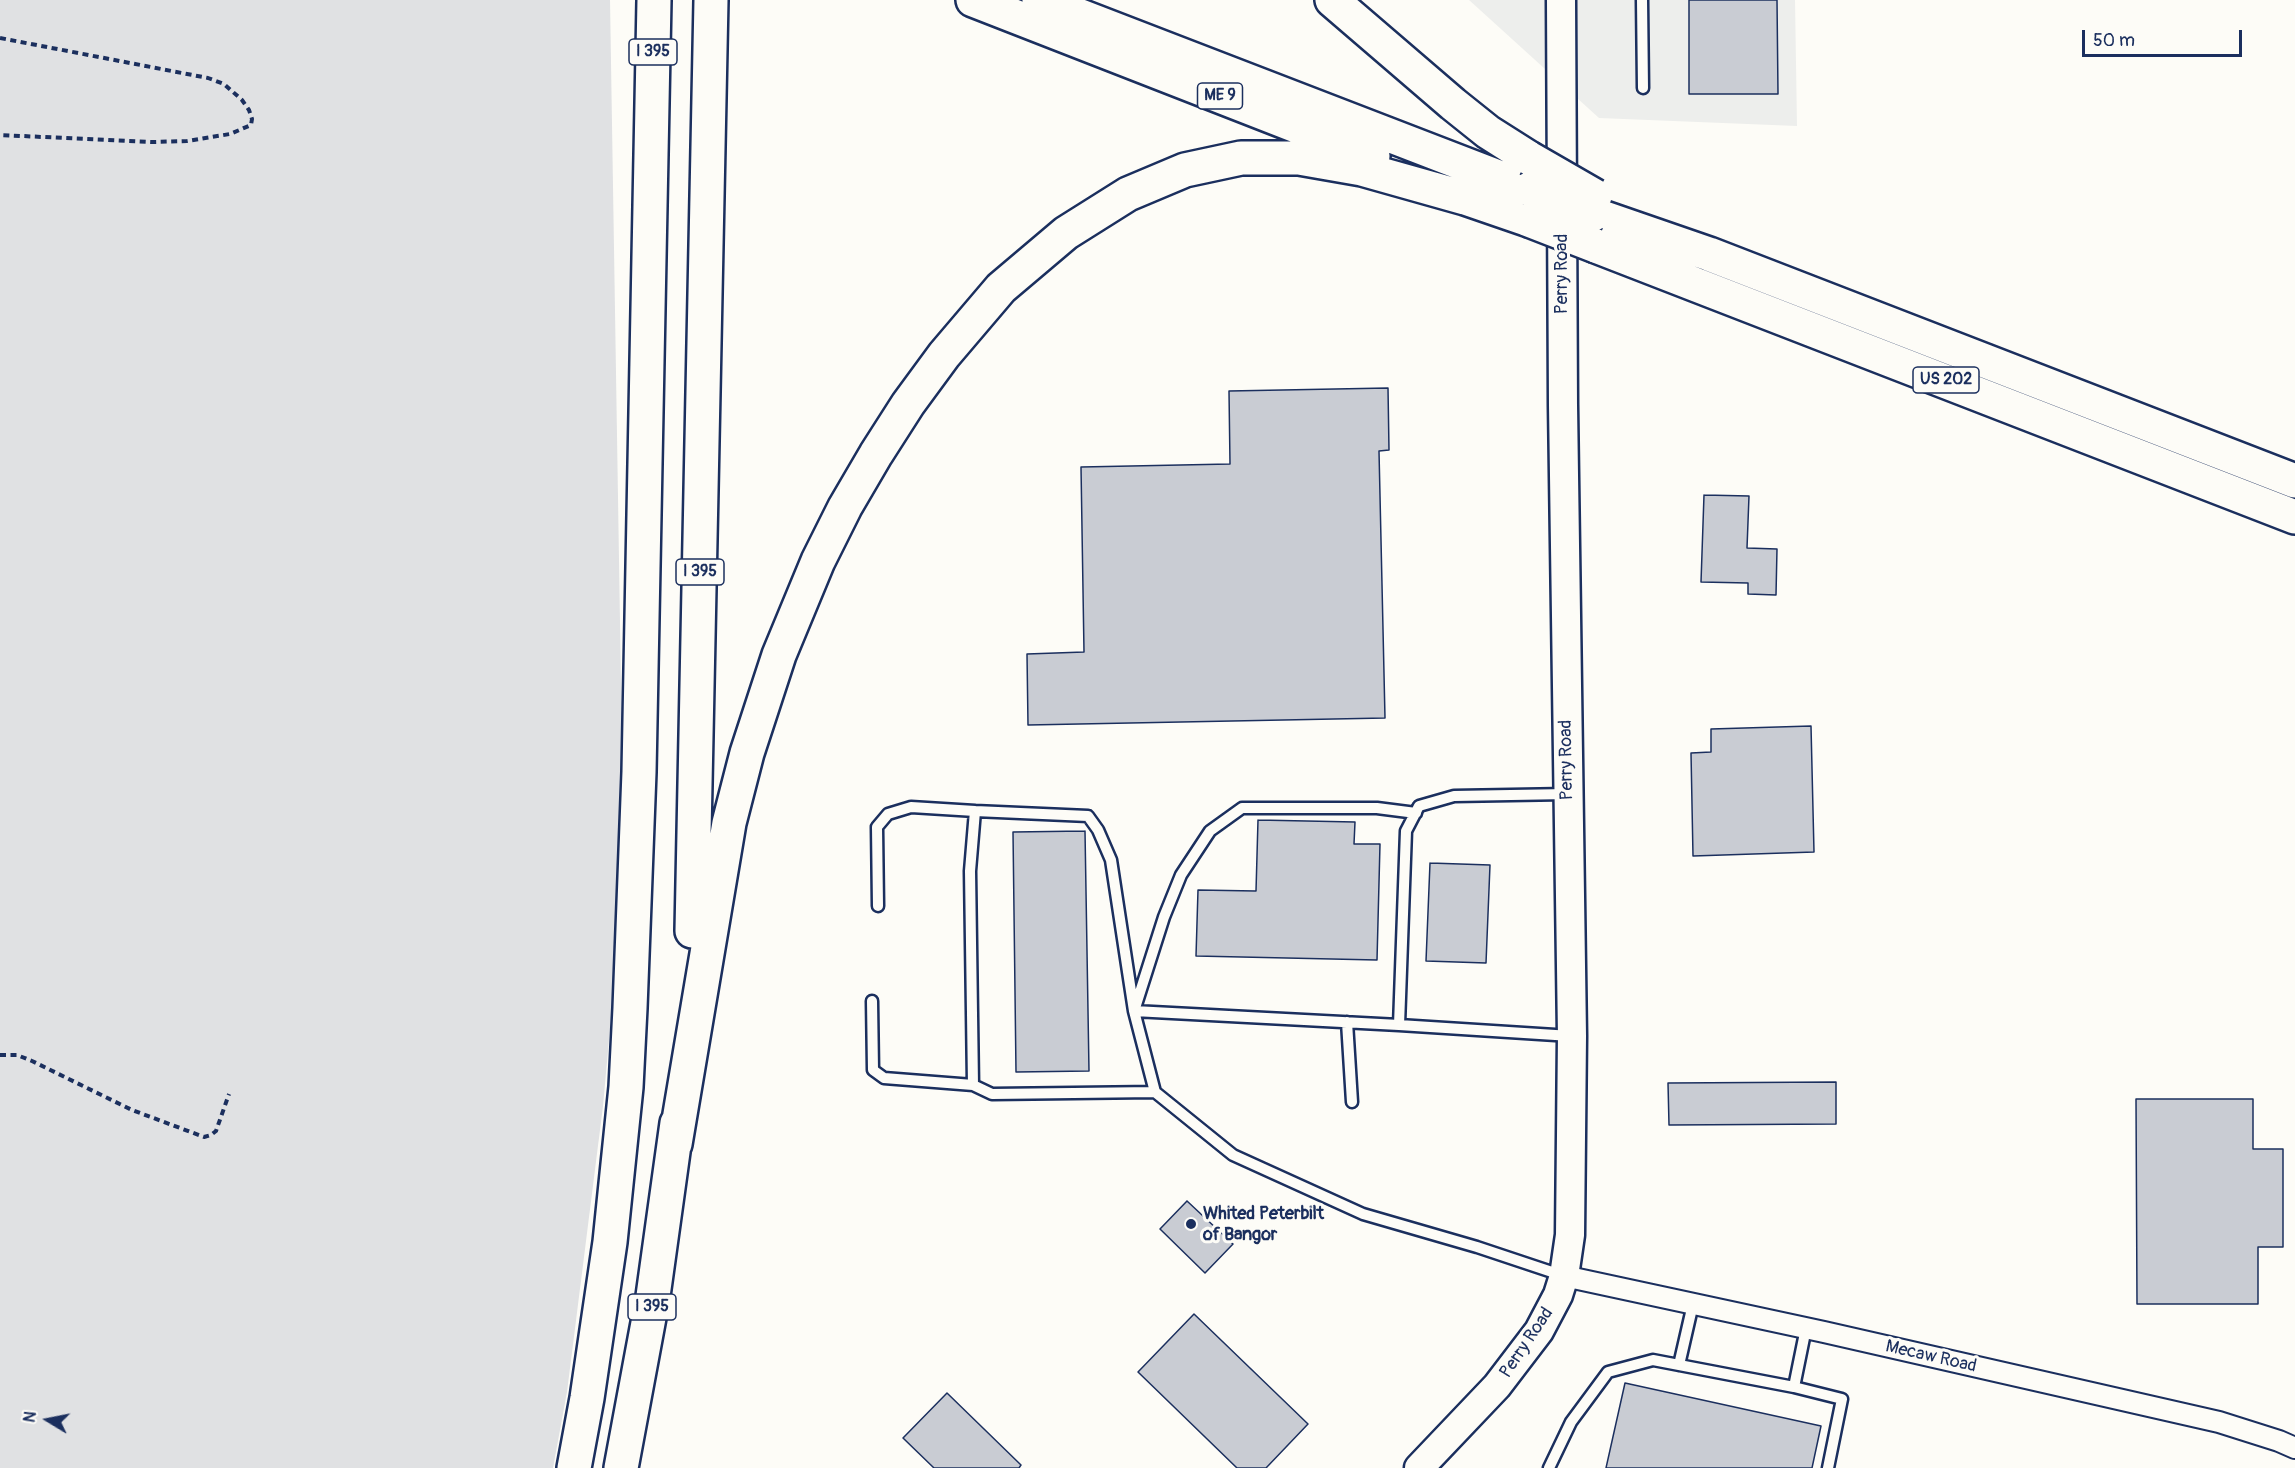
<!DOCTYPE html>
<html>
<head>
<meta charset="utf-8">
<style>
  body { margin:0 }
  #map { position:relative; width:2295px; height:1468px; overflow:hidden; background:#fdfcf7; font-family:Pangolin,sans-serif }
  canvas { display:block }
  .north { position:absolute; left:18px; top:1390px; width:60px; height:60px; -webkit-text-stroke:4px #fdfcf7; paint-order:stroke; rotate:280deg; font-size:16px; font-weight:700; line-height:24px; text-align:center; color:#1b2f5e }
  .north::after { content:''; display:block; margin:auto; width:21px; height:27px; background:#1b2f5e; clip-path:polygon(50% 0,100% 100%,50% 72%,0 100%) }
  .scale { position:absolute; left:2082px; top:30px; width:160px; height:27px; box-sizing:border-box; border:3px solid #1b2f5e; border-top:0; padding-left:8px; font-size:18px; line-height:21px; white-space:nowrap; color:#1b2f5e; -webkit-text-stroke:4px #fdfcf7; paint-order:stroke }
</style>
</head>
<body>
<div id="map">
<canvas width="2295" height="1468"></canvas>
<div class="north">N</div>
<div class="scale">50 m</div>
</div>
<script>
const context = document.querySelector('canvas').getContext('2d');
context.lineJoin = 'round';
function paint(path, color) {
  context.fillStyle = color;
  context.fill(path, 'evenodd');
}
function toPath(rows) {
  const path = new Path2D();
  for (const r of rows) {
    path.moveTo(r[0], r[1]);
    for (let i = 2; i < r.length; i += 2) path.lineTo(r[i], r[i + 1]);
  }
  return path;
}
function strokePath(path, color, width, dash) {
  context.strokeStyle = color;
  context.lineWidth = width;
  context.lineCap = dash ? 'butt' : 'round';
  context.setLineDash(dash || []);
  context.stroke(path);
}
function drawText(font, color, halo, rows, align = 'center') {
  context.font = font + ' Pangolin,sans-serif';
  context.lineWidth = 6;
  context.setLineDash([]);
  context.textBaseline = 'middle';
  context.strokeStyle = halo;
  context.fillStyle = color;
  for (const [text, x, y, turn = 0] of rows) {
    context.save();
    context.translate(x, y);
    context.rotate((+turn || 0) * Math.PI / 180);
    context.textAlign = isNaN(turn) ? turn : align;
    if (halo) context.strokeText(text, 0, 0);
    context.fillText(text, 0, 0);
    context.restore();
  }
}
paint(toPath([
  [1469,0,1795,0,1797,126,1599,118]
]), '#edeeec');
paint(toPath([
  [0,0,610,0,623,809,619,929,603,1106,567,1392,553,1468,0,1468]
]), '#e0e1e3');
const building = toPath([
  [1689,0,1777,0,1778,94,1689,94,1689,0],
  [1388,388,1389,450,1379,451,1385,718,1028,725,1027,654,1084,652,1081,467,1230,464,1229,391,1388,388],
  [1704,495,1749,496,1747,548,1777,549,1776,595,1748,594,1748,583,1701,582,1704,495],
  [1811,726,1814,852,1693,856,1691,753,1711,752,1711,729,1811,726],
  [1258,820,1355,822,1354,844,1380,844,1377,960,1196,956,1198,890,1256,891,1258,820],
  [1085,831,1089,1071,1016,1072,1013,832,1085,831],
  [1430,863,1490,865,1486,963,1426,961,1430,863],
  [1836,1082,1836,1124,1669,1125,1668,1083,1836,1082],
  [2136,1099,2253,1099,2253,1149,2283,1149,2283,1247,2258,1247,2258,1304,2137,1304,2136,1099],
  [1187,1201,1233,1244,1205,1273,1160,1229,1187,1201],
  [1194,1314,1308,1424,1266,1468,1237,1468,1138,1372,1194,1314],
  [1625,1383,1821,1426,1812,1468,1606,1468,1625,1383],
  [947,1393,1021,1465,1019,1468,934,1468,903,1438,947,1393]
]);
paint(building, '#c9ccd3');
strokePath(building, '#1b2f5e', 1.5);
const lane = toPath([
  [1642,0,1643,88],
  [878,906,877,827,888,814,911,807,975,811],
  [872,1001,873,1070,884,1078,973,1085],
  [1135,1008,1164,917,1181,875,1210,831,1242,808,1377,808,1416,813],
  [1134,1011,1111,860,1098,830,1088,816,975,811,970,871,973,1085,992,1094,1155,1092],
  [1347,1022,1352,1102],
  [1399,1025,1406,831,1419,806,1454,796,1568,794],
  [1564,1276,1477,1247,1363,1214,1233,1155,1155,1092,1134,1011,1399,1025,1571,1036],
  [1679,1365,1693,1304],
  [1794,1387,1806,1328],
  [1549,1468,1571,1422,1608,1372,1653,1360,1794,1387,1842,1399,1828,1468]
]);
const street = toPath([
  [1564,1276,1824,1332,2219,1422,2279,1441,2295,1448]
]);
const secondary = toPath([
  [1419,1468,1497,1386,1539,1331,1558,1295,1564,1276,1570,1235,1572,1036,1563,405,1561,0]
]);
const highway = toPath([
  [973,0,1373,156],
  [1039,0,1529,189],
  [1332,0,1453,104,1488,132,1529,158],
  [1596,215,1709,254,2295,481],
  [1596,246,2295,517],
  [692,931,711,0],
  [675,1144,729,823,747,753,779,655,818,561,845,507,876,454,908,404,944,355,1001,288,1066,233,1128,194,1185,170,1241,158,1299,158,1362,169,1465,198,1529,220],
  [574,1468,587,1398,610,1242,626,1087,630,1008,639,772,654,0],
  [621,1468,653,1296,677,1123]
]);
strokePath(lane, '#1b2f5e', 15);
strokePath(street, '#1b2f5e', 24);
strokePath(secondary, '#1b2f5e', 33);
strokePath(highway, '#1b2f5e', 38);
strokePath(toPath([
  [0,38,208,78,224,84,242,100,249,110,252,119,251,125,230,134,187,141,152,142,0,135],
  [0,1055,17,1055,32,1061,132,1110,204,1137,211,1135,216,1131,229,1094]
]), '#1b2f5e', 4, [6, 4.5]);
strokePath(lane, '#fdfcf7', 10);
strokePath(street, '#fdfcf7', 20);
strokePath(secondary, '#fdfcf7', 28);
strokePath(highway, '#fdfcf7', 33);
const highwayBridge = toPath([
  [1529,158,1595,196],
  [1529,189,1594,214],
  [1529,220,1596,246]
]);
strokePath(highwayBridge, '#1b2f5e', 38, []);
strokePath(highwayBridge, '#fdfcf7', 33);
for (const [x, y, r, color] of [
  [1191,1224,6,"#1b2f5e"]
]) {
  const dot = new Path2D();
  dot.arc(x, y, r, 0, 2 * Math.PI);
  context.fillStyle = color;
  context.fill(dot);
  strokePath(dot, '#fdfcf7', 2);
}
for (const [x, y, w] of [
  [653,52,48],
  [1220,96,45],
  [1946,380,66],
  [700,572,48],
  [652,1307,48]
]) {
  const box = new Path2D();
  box.roundRect(x - w / 2, y - 13, w, 26, 4.5);
  context.fillStyle = '#fdfcf7';
  context.fill(box);
  strokePath(box, '#1b2f5e', 1.5);
}
drawText('bold 16px', '#1b2f5e', null, [
  ["I 395",653,52],
  ["ME 9",1220,96],
  ["US 202",1946,380],
  ["I 395",700,572],
  ["I 395",652,1307]
]);
drawText('18px', '#1b2f5e', '#fdfcf7', [
  ["Perry Road",1562,274,-90],
  ["Perry Road",1567,760,-91],
  ["Perry Road",1527,1343,-56],
  ["Mecaw Road",1931,1357,13]
]);
drawText('bold 18px', '#1b2f5e', '#fdfcf7', [
  ["Whited Peterbilt",1203,1214],
  ["of Bangor",1203,1235]
], 'left');
</script>
</body>
</html>
